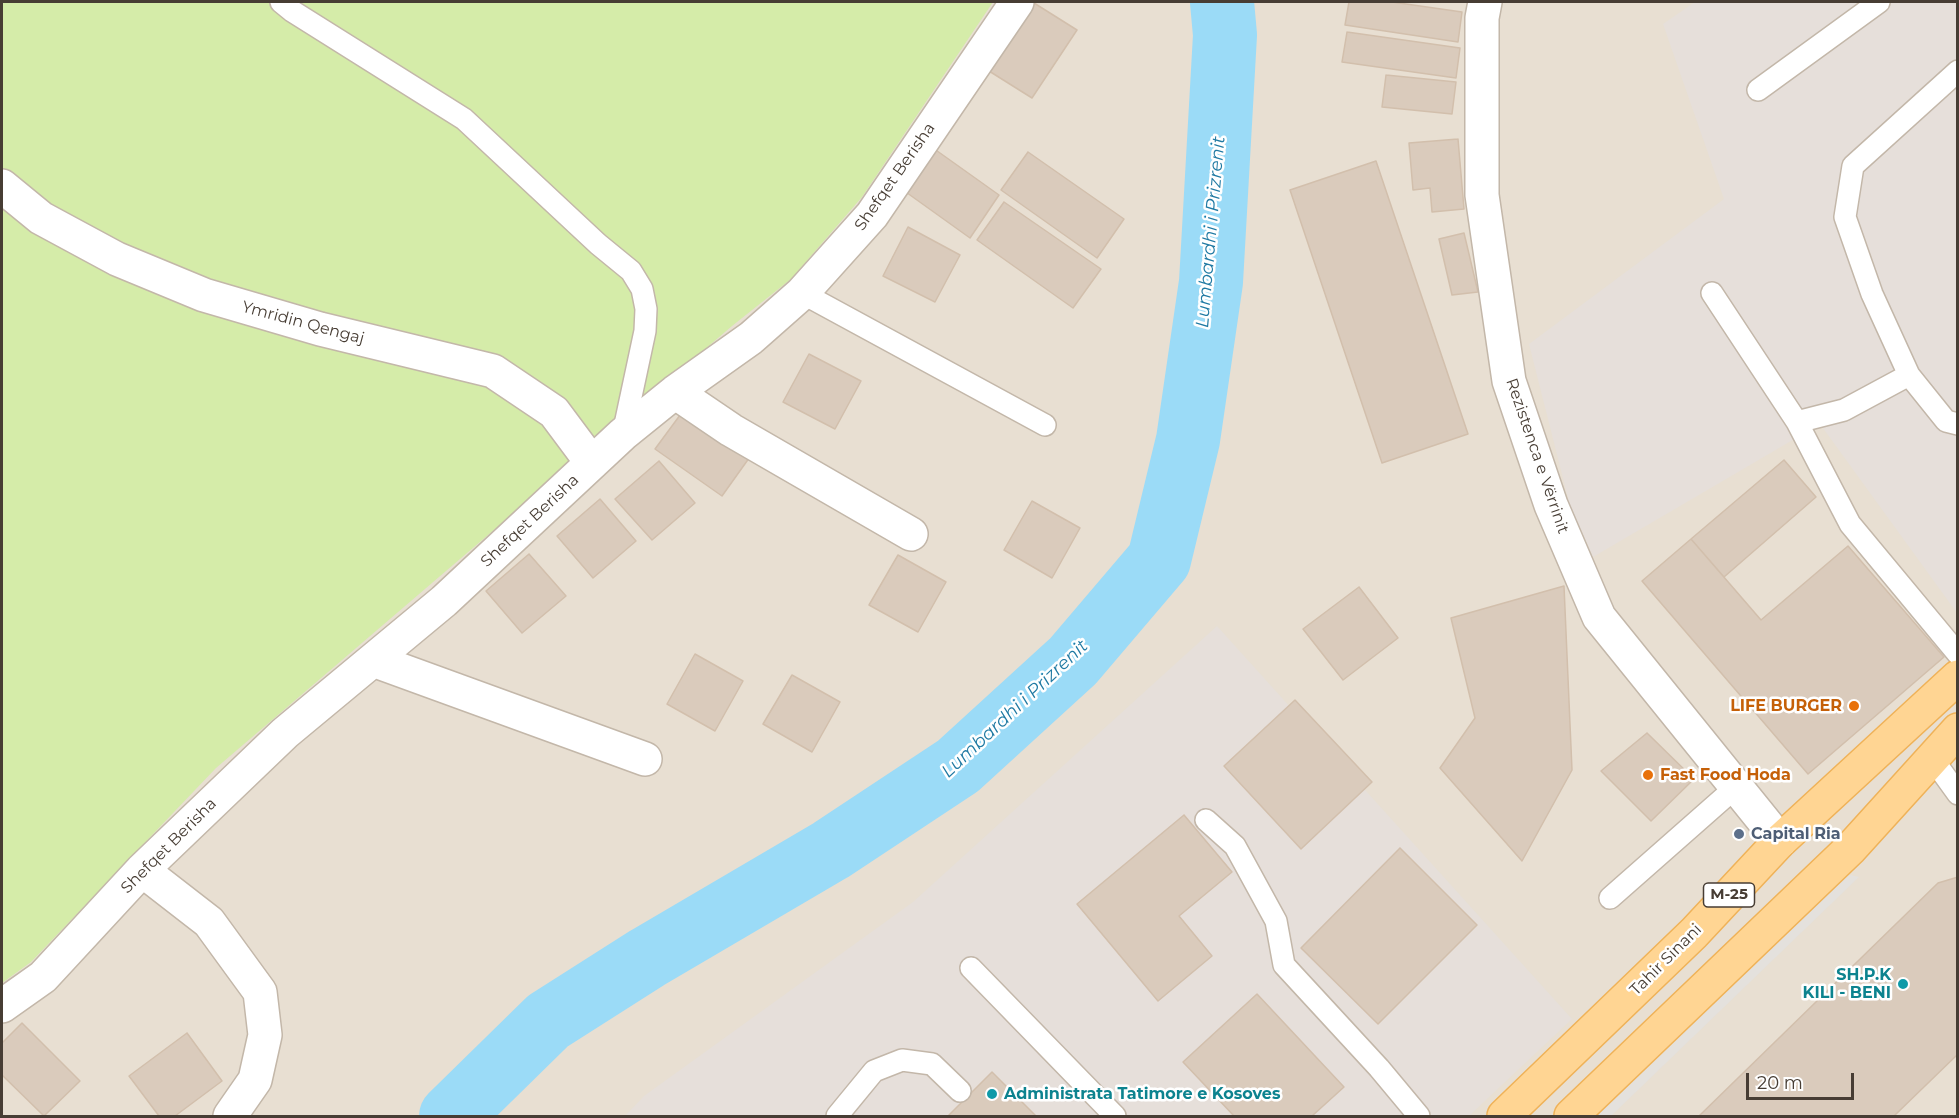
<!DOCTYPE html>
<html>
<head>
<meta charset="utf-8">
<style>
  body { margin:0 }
  #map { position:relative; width:1959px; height:1118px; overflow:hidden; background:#f4eee5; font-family:Montserrat,sans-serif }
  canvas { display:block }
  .frame { position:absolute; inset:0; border:3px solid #473d34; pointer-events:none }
  .scale { position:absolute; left:1746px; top:1073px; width:108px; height:27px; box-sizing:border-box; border:3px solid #473d34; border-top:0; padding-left:8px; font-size:18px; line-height:21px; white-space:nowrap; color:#473d34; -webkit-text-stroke:4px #fff; paint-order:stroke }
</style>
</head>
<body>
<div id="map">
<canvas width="1959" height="1118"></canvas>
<div class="frame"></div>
<div class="scale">20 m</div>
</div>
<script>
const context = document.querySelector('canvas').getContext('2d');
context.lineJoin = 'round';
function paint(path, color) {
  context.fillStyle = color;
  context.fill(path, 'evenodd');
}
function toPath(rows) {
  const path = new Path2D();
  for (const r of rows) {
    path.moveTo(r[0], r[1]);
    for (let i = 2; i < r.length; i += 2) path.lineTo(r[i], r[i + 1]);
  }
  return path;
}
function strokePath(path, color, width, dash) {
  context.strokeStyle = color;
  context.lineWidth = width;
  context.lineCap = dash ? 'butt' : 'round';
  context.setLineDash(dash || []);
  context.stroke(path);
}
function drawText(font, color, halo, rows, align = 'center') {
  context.font = font + ' Montserrat,sans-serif';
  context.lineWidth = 5;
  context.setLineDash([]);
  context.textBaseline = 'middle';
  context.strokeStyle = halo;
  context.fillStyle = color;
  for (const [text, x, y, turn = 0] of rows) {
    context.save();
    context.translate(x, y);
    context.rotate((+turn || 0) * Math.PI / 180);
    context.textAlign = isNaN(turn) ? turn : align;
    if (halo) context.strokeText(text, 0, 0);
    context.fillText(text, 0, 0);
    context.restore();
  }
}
paint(toPath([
  [2,2,1957,2,1957,1116,2,1116]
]), '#e8dfd2');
paint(toPath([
  [1695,2,1957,2,1957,613,1820,424,1593,557,1570,506,1529,344,1724,199,1663,24],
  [1217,626,1572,1019,1469,1116,625,1116,644,1096,913,902]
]), '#e6dfda');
paint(toPath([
  [2,2,993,2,862,197,791,279,732,326,216,768,31,962,2,983]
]), '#d5eca9');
paint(toPath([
  [1842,873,1859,877,1611,1116,1585,1116]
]), '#e4e1dd');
strokePath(toPath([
  [451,1116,548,1021,647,958,831,850,958,766,1073,661,1159,560,1188,440,1211,282,1225,35,1222,2]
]), '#9bdbf7', 64);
const building = toPath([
  [1349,2,1392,2,1462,12,1458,42,1345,25,1349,2],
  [1034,3,1077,30,1032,98,989,71,1034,3],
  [1347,32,1460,48,1456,78,1342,62,1347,32],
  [1386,75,1456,82,1452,114,1382,107,1386,75],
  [1458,139,1464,209,1432,212,1430,188,1413,190,1409,143,1458,139],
  [933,148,999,195,970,238,903,190,933,148],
  [1028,152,1124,219,1097,258,1001,190,1028,152],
  [1376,161,1468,434,1382,463,1290,190,1376,161],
  [1004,202,1101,269,1073,308,977,240,1004,202],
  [908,227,960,255,935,302,883,276,908,227],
  [1464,233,1478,292,1452,295,1439,239,1464,233],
  [809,354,861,381,835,429,783,402,809,354],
  [686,407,752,454,722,496,655,449,686,407],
  [1784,460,1816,497,1724,577,1691,539,1784,460],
  [659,461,695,503,652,540,615,499,659,461],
  [600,499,636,541,593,578,557,536,600,499],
  [1032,501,1080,528,1052,578,1004,550,1032,501],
  [1691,539,1761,620,1848,546,1944,657,1808,774,1642,581,1691,539],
  [529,554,566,596,522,633,486,591,529,554],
  [898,555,946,582,918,632,869,605,898,555],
  [1564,586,1572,770,1522,861,1440,768,1475,718,1451,618,1564,586],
  [1359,587,1398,638,1343,680,1303,629,1359,587],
  [695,654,743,681,715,731,667,704,695,654],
  [792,675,840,702,812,752,763,724,792,675],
  [1295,700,1372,782,1301,849,1224,766,1295,700],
  [1647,733,1694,779,1651,821,1601,771,1647,733],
  [1184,815,1232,872,1179,916,1212,956,1158,1001,1077,904,1184,815],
  [1400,848,1477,925,1378,1024,1301,948,1400,848],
  [1958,877,1958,1054,1894,1116,1699,1116,1938,883,1958,877],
  [1257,994,1344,1087,1312,1116,1234,1116,1183,1062,1257,994],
  [22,1023,80,1081,44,1116,2,1075,2,1043,22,1023],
  [187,1033,222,1081,175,1116,159,1116,129,1076,187,1033],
  [992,1072,1036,1116,948,1116,992,1072]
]);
paint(building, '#dacbbc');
strokePath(building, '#d2bfac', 1.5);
const service = toPath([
  [281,2,292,11,464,119,598,244,631,271,642,289,646,309,645,331,623,434],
  [1958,71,1853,166,1845,217,1872,294,1909,375,1946,421,1958,424],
  [1758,90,1879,2],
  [802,293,1045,425],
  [1712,293,1797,422,1850,524,1958,654],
  [1797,422,1844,410,1909,375],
  [1932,758,1958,794],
  [1206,820,1235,846,1276,921,1284,965,1379,1068,1419,1116],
  [1610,898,1736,787],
  [971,968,1115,1116],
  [837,1116,874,1071,902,1060,932,1064,960,1091]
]);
const minor = toPath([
  [1485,2,1482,18,1482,195,1509,381,1551,505,1599,617,1780,841],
  [2,186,41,218,117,259,204,295,320,329,493,371,554,412,592,463],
  [675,392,731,430,911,534],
  [373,660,645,759],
  [142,870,209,922,260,992,265,1035,255,1080,230,1116],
  [2,1006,43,977,142,870,285,733,444,601,623,434,675,392,751,338,802,293,872,215,1017,2]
]);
const primary = toPath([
  [1504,1116,1694,933,1780,841,1958,677],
  [1571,1116,1851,848,1958,730]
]);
strokePath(service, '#c3b7a9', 24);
strokePath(minor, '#c3b7a9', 36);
strokePath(primary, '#efb258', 36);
strokePath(service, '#fff', 21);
strokePath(minor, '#fff', 33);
strokePath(primary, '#ffd593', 33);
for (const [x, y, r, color] of [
  [1854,706,6,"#e8710a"],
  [1648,775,6,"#e8710a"],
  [1739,834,6,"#5c6f8a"],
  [1903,984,6,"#0f9aa8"],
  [992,1094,6,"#0f9aa8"]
]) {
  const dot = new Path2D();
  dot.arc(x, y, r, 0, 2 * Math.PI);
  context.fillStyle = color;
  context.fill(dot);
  strokePath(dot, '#fff', 2);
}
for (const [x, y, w] of [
  [1729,895,51]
]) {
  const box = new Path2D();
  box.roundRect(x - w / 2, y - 12, w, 24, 4.5);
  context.fillStyle = '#fff';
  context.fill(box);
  strokePath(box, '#473d34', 1.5);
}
drawText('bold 15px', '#473d34', null, [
  ["M-25",1729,895]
]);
drawText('16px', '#473d34', '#fff', [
  ["Shefqet Berisha",895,177,-55],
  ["Ymridin Qengaj",303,323,15],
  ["Rezistenca e Vërrinit",1537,456,71],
  ["Shefqet Berisha",530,521,-43],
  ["Shefqet Berisha",169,846,-45],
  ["Tahir Sinani",1666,960,-45]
]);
drawText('bold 16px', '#c56008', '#fff', [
  ["LIFE BURGER",1842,706],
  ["Fast Food Hoda",1660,775,"left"]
], 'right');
drawText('bold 16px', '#4e5e75', '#fff', [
  ["Capital Ria",1751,834]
], 'left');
drawText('bold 16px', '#0d838f', '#fff', [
  ["SH.P.K",1891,975],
  ["KILI - BENI",1891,993],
  ["Administrata Tatimore e Kosoves",1004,1094,"left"]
], 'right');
drawText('italic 18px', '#207aa3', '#fff', [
  ["Lumbardhi i Prizrenit",1211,232,-85],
  ["Lumbardhi i Prizrenit",1015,709,-43]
]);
</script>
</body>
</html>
